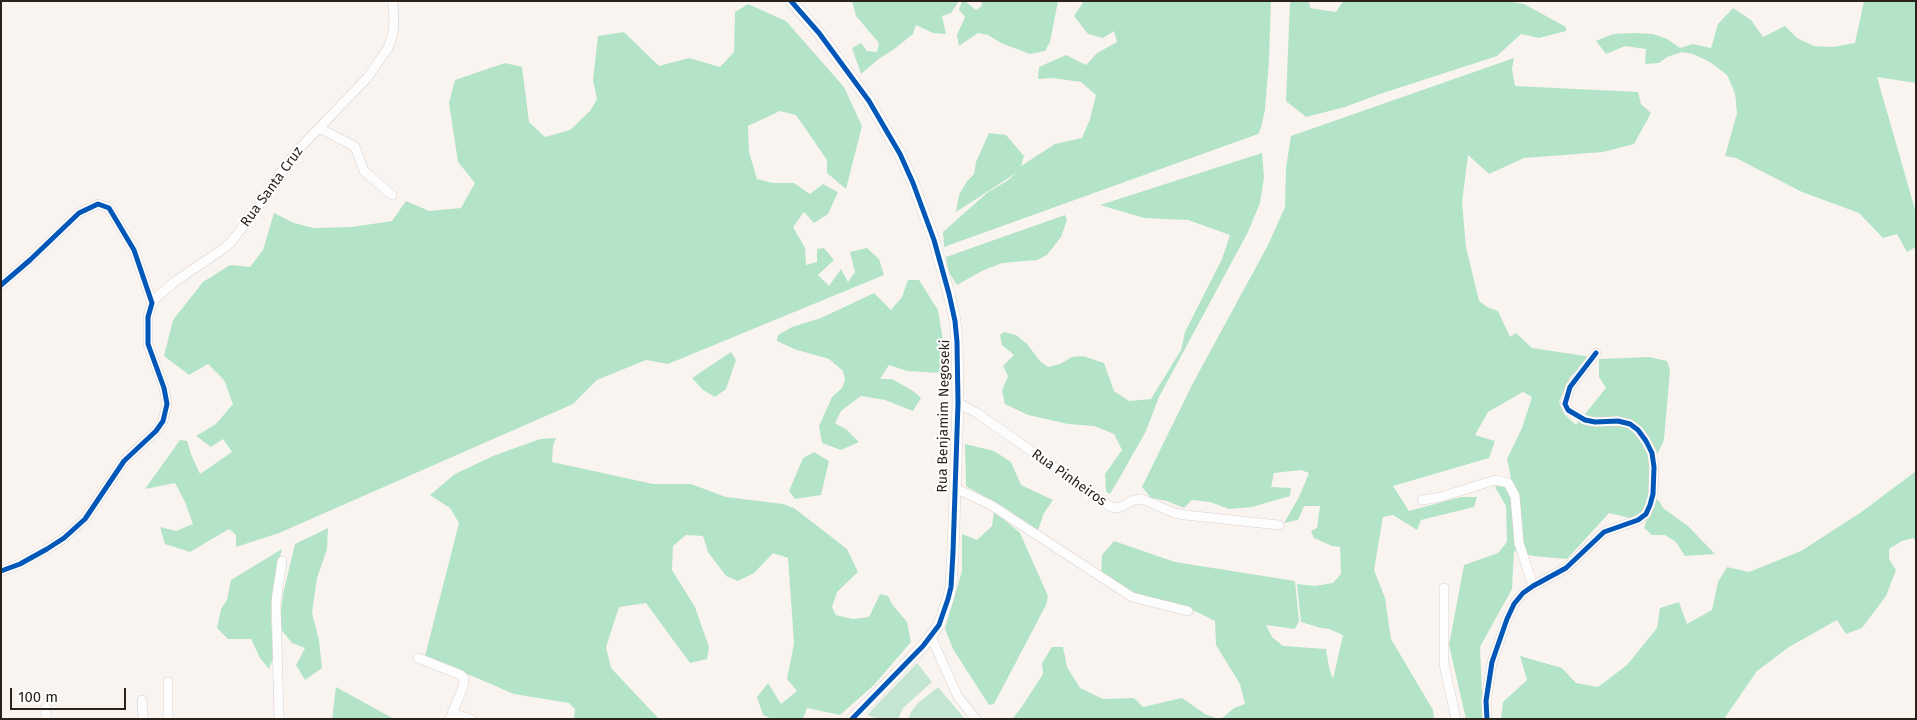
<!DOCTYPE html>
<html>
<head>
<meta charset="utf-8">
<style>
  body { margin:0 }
  #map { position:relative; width:1917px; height:720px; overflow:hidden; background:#faf4f0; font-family:"Fira Sans",sans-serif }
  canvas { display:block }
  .frame { position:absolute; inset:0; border:2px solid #2c221c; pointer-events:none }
  .scale { position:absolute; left:10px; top:688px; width:116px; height:22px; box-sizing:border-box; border:2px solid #2c221c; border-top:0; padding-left:6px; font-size:15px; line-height:18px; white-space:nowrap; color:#2c221c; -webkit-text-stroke:4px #fff; paint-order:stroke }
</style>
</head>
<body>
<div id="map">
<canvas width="1917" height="720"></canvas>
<div class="frame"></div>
<div class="scale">100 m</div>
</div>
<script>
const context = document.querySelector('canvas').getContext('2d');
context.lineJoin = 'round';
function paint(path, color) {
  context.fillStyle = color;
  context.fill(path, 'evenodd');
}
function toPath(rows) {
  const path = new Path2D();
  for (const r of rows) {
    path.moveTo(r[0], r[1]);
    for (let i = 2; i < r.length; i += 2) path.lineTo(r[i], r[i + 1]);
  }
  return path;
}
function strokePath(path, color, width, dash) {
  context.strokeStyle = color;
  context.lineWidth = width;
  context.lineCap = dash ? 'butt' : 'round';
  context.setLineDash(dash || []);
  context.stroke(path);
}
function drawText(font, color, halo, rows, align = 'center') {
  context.font = font + ' "Fira Sans",sans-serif';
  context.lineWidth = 4;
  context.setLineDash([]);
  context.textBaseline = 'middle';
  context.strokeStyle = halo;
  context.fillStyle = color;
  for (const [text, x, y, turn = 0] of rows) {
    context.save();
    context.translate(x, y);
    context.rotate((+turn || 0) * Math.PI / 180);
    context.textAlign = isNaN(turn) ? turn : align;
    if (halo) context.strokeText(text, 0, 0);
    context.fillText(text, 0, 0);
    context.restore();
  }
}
paint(toPath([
  [917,663,932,682,903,708,898,719,879,719,867,715],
  [938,687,965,719,908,719,911,712,918,703]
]), '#c4e6d0');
paint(toPath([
  [852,1,959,1,951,13,942,16,946,34,933,33,916,25,913,34,893,50,880,58,861,74,852,48,861,43,867,51,877,52,879,43,856,16],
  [962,1,965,1,976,10,982,6,981,1,1058,1,1050,42,1045,51,1030,54,1001,43,988,35,978,33,959,46,957,35,965,17,959,10],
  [1084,1,1271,1,1269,60,1265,110,1261,128,1258,134,944,247,943,232,988,192,1007,181,1016,173,956,212,959,195,967,181,974,174,976,162,989,133,1006,135,1024,156,1021,166,1055,144,1082,138,1090,119,1096,95,1081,82,1052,78,1038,79,1039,67,1066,55,1086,65,1097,53,1117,42,1114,31,1103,38,1088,34,1074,16],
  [1290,1,1309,1,1310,8,1336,12,1343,1,1506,1,1524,4,1566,27,1566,31,1539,38,1521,34,1497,56,1377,95,1345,107,1306,117,1286,101],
  [1864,1,1916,1,1916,83,1877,77,1916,213,1916,247,1907,252,1897,234,1883,238,1859,213,1802,192,1736,158,1725,156,1737,113,1735,93,1727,75,1710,62,1693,54,1682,52,1667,57,1659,63,1645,64,1646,49,1625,46,1606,54,1596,41,1613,34,1634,33,1653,34,1667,39,1680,48,1693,44,1711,48,1718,24,1733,8,1751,20,1763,37,1785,26,1797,38,1814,46,1833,47,1855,43],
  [748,4,786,21,844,87,862,126,846,189,827,173,827,160,796,115,780,111,748,126,749,152,757,179,773,183,794,183,810,194,823,184,838,192,828,214,814,223,804,212,793,227,805,248,806,265,817,262,817,249,824,248,834,260,818,275,829,286,841,269,848,282,855,272,850,252,867,248,879,259,884,275,668,364,646,360,597,380,573,404,279,533,236,547,236,535,229,529,190,552,165,544,160,527,176,531,193,524,185,502,175,483,145,489,180,440,187,441,191,454,200,474,232,452,223,439,211,447,196,436,216,424,233,404,224,380,208,364,189,375,164,356,173,320,203,282,230,265,250,267,263,250,274,213,294,223,314,228,352,227,392,221,406,201,429,211,461,208,475,183,458,162,449,103,455,80,505,63,522,67,529,122,545,137,570,130,590,111,597,99,593,80,598,36,624,32,659,66,689,58,720,67,734,52,735,12],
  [1514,58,1512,69,1515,86,1638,92,1641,104,1651,113,1634,144,1603,152,1524,158,1489,174,1468,155,1462,202,1466,247,1479,301,1487,307,1498,311,1510,337,1516,333,1532,348,1592,357,1570,377,1559,402,1564,414,1576,425,1606,388,1599,377,1599,359,1649,357,1667,361,1670,370,1664,440,1650,469,1648,496,1659,501,1663,508,1688,526,1715,554,1685,556,1676,542,1665,535,1652,535,1644,528,1647,519,1639,514,1630,518,1609,513,1567,559,1533,556,1514,551,1512,589,1480,647,1483,719,1466,719,1449,645,1464,565,1498,553,1507,542,1506,506,1495,487,1511,478,1507,459,1522,428,1532,397,1523,392,1488,412,1475,435,1495,441,1489,458,1393,486,1409,511,1461,497,1477,497,1474,507,1421,520,1417,530,1393,515,1383,517,1374,570,1385,598,1391,639,1433,710,1434,719,1221,719,1234,708,1245,704,1240,684,1216,645,1215,621,1195,611,1142,597,1101,575,1102,555,1114,541,1175,562,1295,581,1299,621,1295,629,1266,625,1272,637,1283,646,1326,649,1329,667,1333,679,1343,635,1329,629,1321,628,1301,622,1297,584,1315,586,1333,583,1341,574,1340,547,1332,546,1314,538,1311,531,1317,528,1320,506,1304,506,1298,520,1284,523,1299,497,1309,473,1301,470,1274,473,1271,487,1291,488,1290,496,1252,507,1229,509,1210,502,1192,500,1184,508,1167,501,1151,498,1142,487,1193,383,1268,245,1285,207,1286,168,1291,136],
  [1262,153,1264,178,1260,203,1248,232,1159,397,1146,431,1123,472,1110,494,1106,492,1105,474,1122,450,1114,434,1094,426,1068,424,1028,415,1005,404,1002,391,1008,376,1003,366,1014,355,1002,345,1000,335,1004,332,1016,335,1027,344,1040,361,1048,367,1060,364,1072,357,1083,356,1104,363,1114,391,1129,401,1151,399,1181,350,1185,332,1222,259,1230,235,1188,220,1144,218,1100,205],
  [1065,215,1067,220,1061,237,1047,255,1037,260,1002,263,982,271,957,285,948,271,946,257],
  [908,280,919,280,938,310,945,353,940,373,907,371,889,365,880,379,892,379,913,391,921,398,913,411,885,400,861,396,841,411,835,423,847,430,859,442,841,450,822,443,819,426,832,397,842,388,845,380,843,371,829,359,794,349,777,341,778,335,792,327,821,318,874,293,891,310,902,297],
  [731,352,736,360,726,389,715,397,703,390,692,378],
  [556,438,553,445,552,462,653,484,691,484,726,497,783,504,794,508,847,549,858,572,837,592,832,607,836,615,853,619,869,617,880,594,888,596,892,604,907,622,911,642,874,685,840,715,807,708,803,719,772,719,763,715,757,697,768,683,781,704,797,691,787,679,794,643,788,558,773,553,754,573,738,581,726,576,708,552,703,536,686,535,673,546,672,570,695,607,709,647,707,659,690,663,646,603,619,607,606,647,611,668,659,719,574,719,575,709,569,703,514,694,425,656,459,523,450,508,430,495,455,474,493,456,540,439],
  [965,444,994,451,1011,462,1021,485,1053,500,1044,513,1037,533,1005,508,966,486],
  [814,452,829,461,821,495,795,499,789,491,803,458],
  [1916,471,1916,541,1913,538,1902,541,1889,549,1889,559,1896,570,1886,596,1862,628,1846,634,1837,620,1789,647,1757,671,1724,719,1501,719,1503,702,1527,680,1520,656,1562,668,1576,683,1598,687,1627,665,1657,628,1660,608,1679,602,1687,624,1712,610,1718,582,1727,567,1749,572,1801,551,1860,513],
  [994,511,1020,533,1048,596,1046,605,994,704,989,705,953,649,945,629,962,571,962,534,977,540,992,526],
  [328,528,327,549,317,578,312,613,319,640,322,668,305,680,296,665,305,648,292,643,279,627,283,594,295,544],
  [282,549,275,577,271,621,274,656,269,669,260,658,251,639,228,639,217,628,221,609,227,600,231,580],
  [1052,647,1063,647,1067,667,1080,688,1103,699,1134,698,1143,707,1182,698,1205,714,1218,719,1012,719,1021,708,1043,674,1042,663],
  [336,687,394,719,332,719]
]), '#b4e4c8');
const minor = toPath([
  [319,128,352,145,355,147,364,171,392,195],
  [1,285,30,260,79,213,98,204,109,208,134,250,152,303,148,317,148,344,164,388,167,404,163,421,156,431,124,461,85,519,64,538,47,549,20,564,1,571],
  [152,303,158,296,177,280,223,249,231,242,264,199,278,176,296,152,367,78,388,48,392,37,394,25,393,1],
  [958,403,977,413,1111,507,1118,508,1134,500,1142,499,1174,513,1185,515,1279,525],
  [955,488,991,505,1132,597,1188,611],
  [1422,500,1441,497,1495,480,1508,483,1515,496,1519,543,1533,586],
  [1444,588,1444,664,1456,719],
  [931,637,958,697,976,719],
  [418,658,461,675,464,678,463,687,450,719],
  [168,682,168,719],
  [142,700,143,719],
  [46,708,46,719],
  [452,713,471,719],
  [279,719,276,601,282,561],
  [1487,719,1486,701,1492,662,1507,619,1514,604,1523,593,1533,586,1566,568,1604,532,1638,520,1646,514,1650,505,1653,494,1654,467,1652,453,1646,441,1638,430,1630,424,1618,421,1595,422,1585,420,1568,410,1565,404,1570,387,1596,353]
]);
const major = toPath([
  [791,1,819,33,869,101,900,154,913,183,934,240,949,294,955,321,957,342,958,403,953,552,951,587,948,599,939,625,923,646,852,719]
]);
strokePath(minor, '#d9d1cc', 10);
strokePath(major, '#d9d1cc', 12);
strokePath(minor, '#fefdfd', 9);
strokePath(major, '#fefdfd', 11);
strokePath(toPath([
  [791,1,819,33,869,101,900,154,913,183,934,240,949,294,955,321,957,342,958,403,953,552,951,587,948,599,939,625,923,646,852,719],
  [1,285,30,260,79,213,98,204,109,208,134,250,152,303,148,317,148,344,164,388,167,404,163,421,156,431,124,461,85,519,64,538,47,549,20,564,1,571],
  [1487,719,1486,701,1492,662,1507,619,1514,604,1523,593,1533,586,1566,568,1604,532,1638,520,1646,514,1650,505,1653,494,1654,467,1652,453,1646,441,1638,430,1630,424,1618,421,1595,422,1585,420,1568,410,1565,404,1570,387,1596,353]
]), '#0057b8', 5);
drawText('14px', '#2c221c', '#fff', [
  ["Rua Santa Cruz",272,187,-54],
  ["Rua Benjamim Negoseki",944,416,-89],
  ["Rua Pinheiros",1069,478,35]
]);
</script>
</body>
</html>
